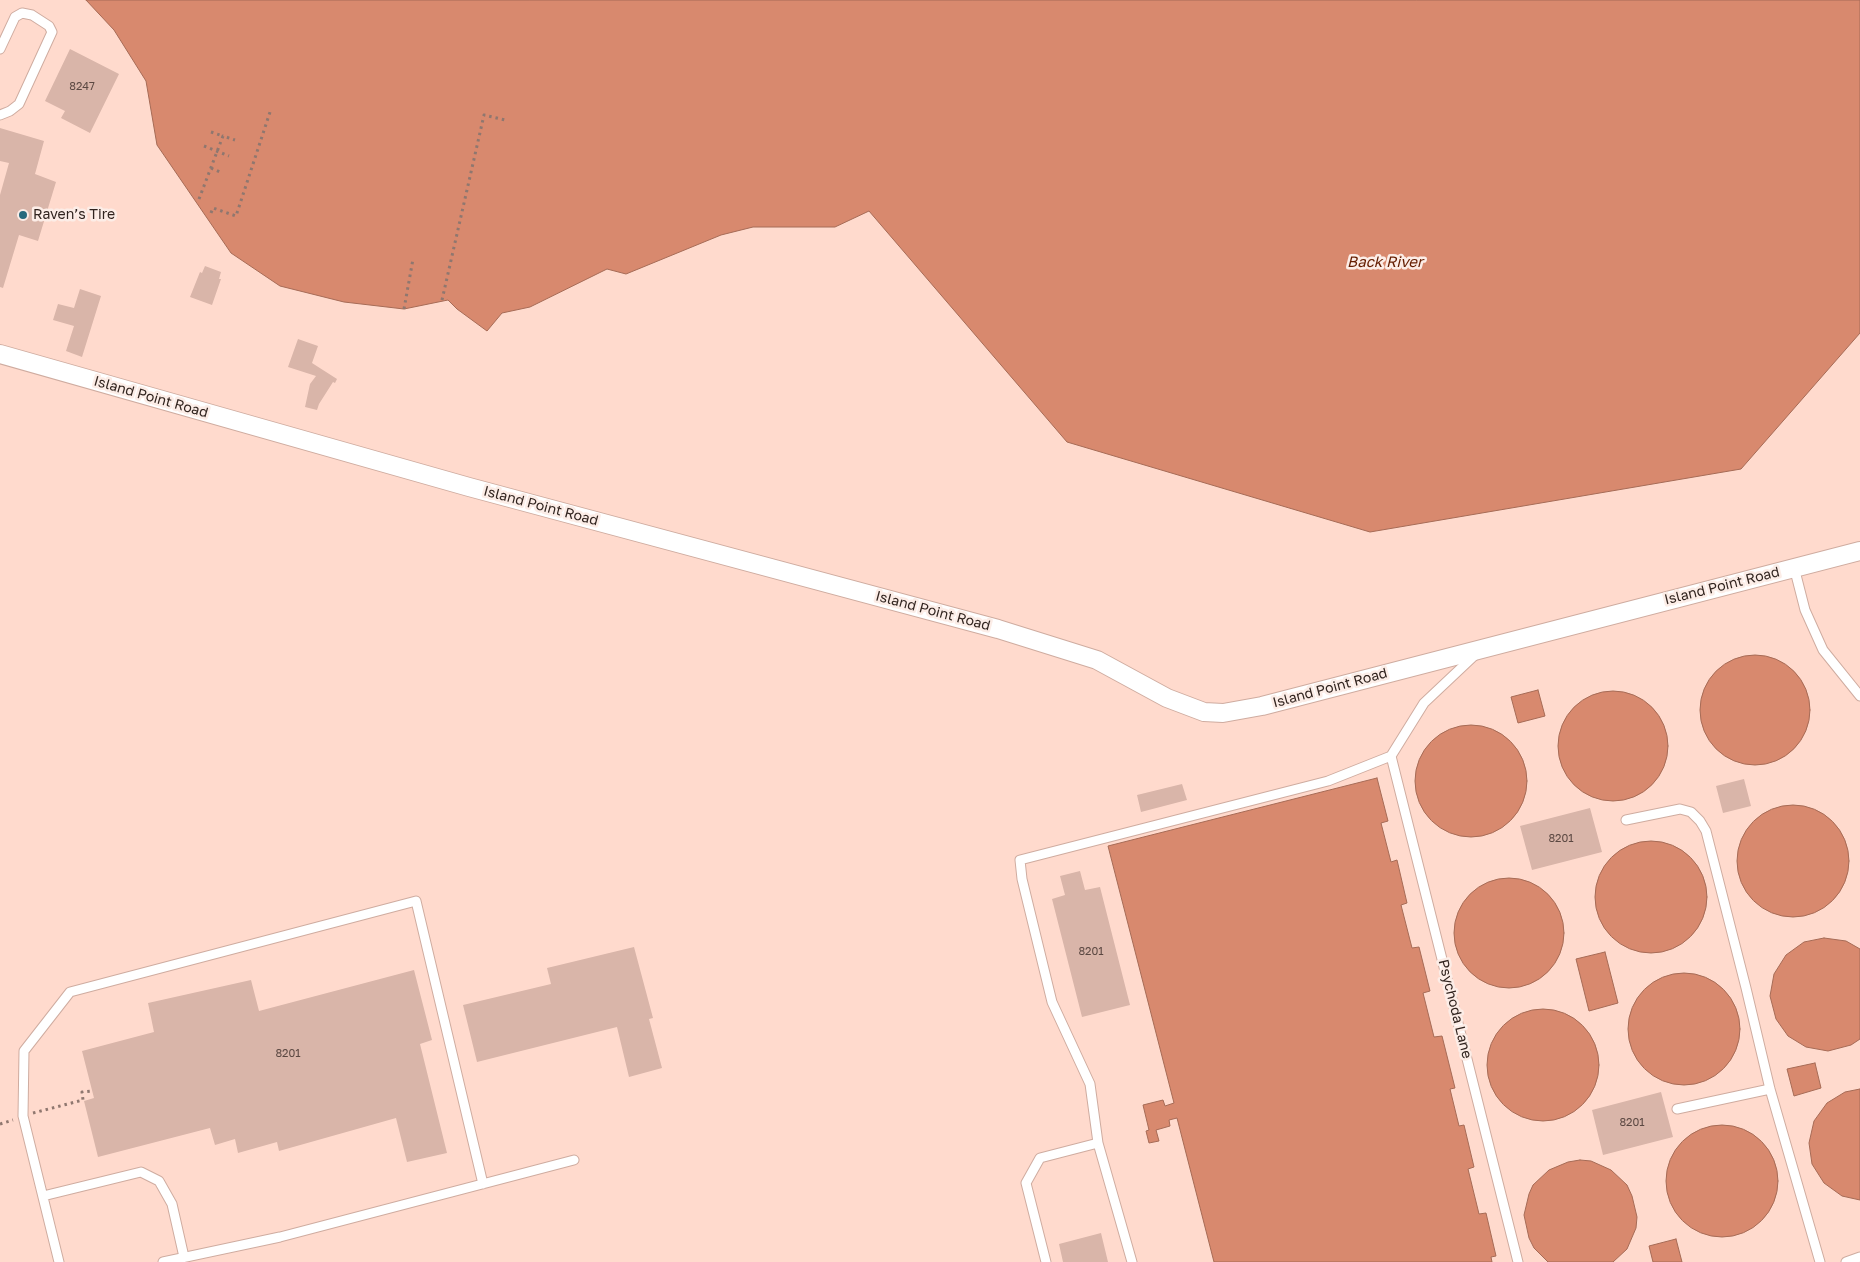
<!DOCTYPE html>
<html>
<head>
<meta charset="utf-8">
<style>
  body { margin:0 }
  canvas { display:block; background:#ffdacd }
</style>
</head>
<body>
<canvas width="1860" height="1262"></canvas>
<script>
const context = document.querySelector('canvas').getContext('2d');
context.lineJoin = 'round';
function paint(path, color) {
  context.fillStyle = color;
  context.fill(path, 'evenodd');
}
function toPath(rows) {
  const path = new Path2D();
  for (const r of rows) {
    if (r.length === 3) {
      path.moveTo(r[0] + r[2], r[1]);
      path.arc(r[0], r[1], r[2], 0, 2 * Math.PI);
      continue;
    }
    path.moveTo(r[0], r[1]);
    for (let i = 2; i < r.length; i += 2) path.lineTo(r[i], r[i + 1]);
  }
  return path;
}
function strokePath(path, color, width, dash) {
  context.strokeStyle = color;
  context.lineWidth = width;
  context.lineCap = dash ? 'butt' : 'round';
  context.setLineDash(dash || []);
  context.stroke(path);
}
function drawText(font, color, halo, rows, align = 'center') {
  context.font = font + ' "Golos Text",sans-serif';
  context.lineWidth = 5;
  context.setLineDash([]);
  context.textBaseline = 'middle';
  context.strokeStyle = halo;
  context.fillStyle = color;
  for (const [text, x, y, turn = 0] of rows) {
    context.save();
    context.translate(x, y);
    context.rotate((+turn || 0) * Math.PI / 180);
    context.textAlign = isNaN(turn) ? turn : align;
    if (halo) context.strokeText(text, 0, 0);
    context.fillText(text, 0, 0);
    context.restore();
  }
}
const water = toPath([
  [86,0,1860,0,1860,333,1741,469,1370,532,1067,442,869,211,835,227,753,227,721,235,626,274,607,269,530,307,502,313,487,331,457,309,448,300,404,309,344,302,280,286,231,253,157,145,146,81,114,30,86,0],
  [1755,710,55],
  [1538,690,1545,716,1518,723,1511,697,1538,690],
  [1613,746,55],
  [1471,781,56],
  [1377,778,1388,821,1381,823,1391,862,1397,860,1407,903,1401,905,1412,948,1419,947,1430,991,1423,993,1434,1037,1442,1036,1455,1088,1450,1089,1459,1126,1464,1125,1474,1167,1468,1169,1479,1214,1486,1213,1496,1256,1491,1257,1492,1262,1214,1262,1177,1118,1169,1120,1170,1126,1156,1130,1159,1141,1149,1143,1146,1131,1149,1130,1143,1105,1163,1100,1165,1106,1174,1103,1108,846,1377,778],
  [1793,861,56],
  [1651,897,56],
  [1509,933,55],
  [1824,938,1846,941,1860,949,1860,1039,1851,1045,1828,1051,1806,1047,1788,1036,1776,1019,1770,996,1774,974,1786,955,1804,942,1824,938],
  [1605,952,1618,1003,1589,1011,1576,959,1605,952],
  [1684,1029,56],
  [1543,1065,56],
  [1815,1063,1821,1088,1794,1096,1787,1069,1815,1063],
  [1860,1089,1860,1200,1842,1196,1824,1183,1812,1164,1809,1143,1814,1121,1827,1103,1845,1092,1860,1089],
  [1722,1181,56],
  [1580,1160,1591,1161,1611,1170,1627,1185,1632,1196,1637,1217,1636,1228,1627,1249,1613,1262,1548,1262,1534,1248,1529,1238,1524,1215,1529,1194,1533,1185,1549,1170,1568,1162,1580,1160],
  [1676,1239,1682,1262,1653,1262,1649,1246,1676,1239]
]);
paint(water, '#d8896e');
strokePath(water, '#a66b56', 1);
paint(toPath([
  [70,49,119,74,90,133,61,118,65,111,45,101],
  [0,128,44,141,35,174,56,182,38,241,19,235,3,288,0,287,0,195,9,163,0,161],
  [205,266,221,272,219,279,221,279,212,305,190,297,200,272,202,273],
  [80,289,101,296,82,357,66,351,74,326,53,320,58,304,74,308],
  [298,339,318,346,312,363,337,379,335,383,333,382,319,404,317,410,305,407,310,384,316,376,288,367],
  [1744,779,1751,806,1723,813,1716,786],
  [1182,784,1187,800,1141,812,1137,795],
  [1590,808,1602,852,1532,870,1520,826],
  [1080,871,1085,890,1100,887,1130,1005,1082,1017,1052,899,1065,895,1060,876],
  [634,947,653,1018,649,1019,662,1068,629,1077,617,1027,477,1062,463,1005,551,984,547,968],
  [414,970,432,1040,420,1044,447,1153,407,1162,396,1118,279,1151,277,1142,238,1153,235,1139,215,1145,210,1128,98,1157,84,1101,94,1098,82,1051,154,1032,148,1003,251,980,259,1011],
  [1661,1092,1673,1137,1603,1155,1592,1110],
  [1101,1233,1108,1262,1063,1262,1059,1244]
]), '#d9b5a9');
const service = toPath([
  [0,49,15,17,22,13,32,15,49,26,52,32,19,104,10,111,0,115],
  [1794,567,1805,610,1823,650,1860,696],
  [1391,756,1518,1262],
  [1626,820,1680,809,1691,812,1700,821,1706,831,1746,988,1770,1089,1820,1262],
  [1677,1109,1770,1089],
  [43,1196,141,1172,159,1181,172,1204,184,1257],
  [59,1262,23,1116,24,1051,70,992,416,901,483,1184],
  [163,1262,280,1237,574,1160],
  [1046,1262,1026,1183,1040,1158,1098,1143],
  [1132,1262,1098,1143,1090,1084,1052,1002,1022,879,1020,860,1328,781,1391,756,1424,703,1476,654],
  [1846,1262,1860,1257]
]);
const minor = toPath([
  [0,354,469,487,998,629,1097,660,1167,698,1204,712,1223,713,1262,706,1860,551]
]);
strokePath(service, '#cfaca0', 11);
strokePath(minor, '#cfaca0', 20);
strokePath(toPath([
  [211,132,223,136],
  [204,146,229,156],
  [211,168,222,173],
  [199,199,223,136,235,140],
  [211,213,213,208,236,216,271,109],
  [442,300,484,115,505,120],
  [404,309,413,259],
  [33,1113,83,1100,82,1092,92,1091],
  [0,1124,13,1120]
]), '#8f776f', 3, [2.5, 4]);
strokePath(service, '#fff', 9);
strokePath(minor, '#fff', 18);
for (const [x, y, r, color] of [
  [23,215,5,"#286a7d"]
]) {
  const dot = new Path2D();
  dot.arc(x, y, r, 0, 2 * Math.PI);
  context.fillStyle = color;
  context.fill(dot);
  strokePath(dot, '#fcede7', 2);
}
drawText('11px', '#5b4842', null, [
  ["8247",82,87],
  ["8201",1561,839],
  ["8201",1091,952],
  ["8201",288,1054],
  ["8201",1632,1123]
]);
drawText('14px', '#31241f', '#fcede7', [
  ["Raven’s Tire",33,215]
], 'left');
drawText('14px', '#31241f', '#fcede7', [
  ["Island Point Road",151,397,16],
  ["Island Point Road",541,506,15],
  ["Island Point Road",1722,586,-14],
  ["Island Point Road",933,611,15],
  ["Island Point Road",1330,688,-15],
  ["Psychoda Lane",1455,1009,76]
]);
drawText('italic 15px', '#641d01', '#fcede7', [
  ["Back River",1385,262]
]);
</script>
</body>
</html>
